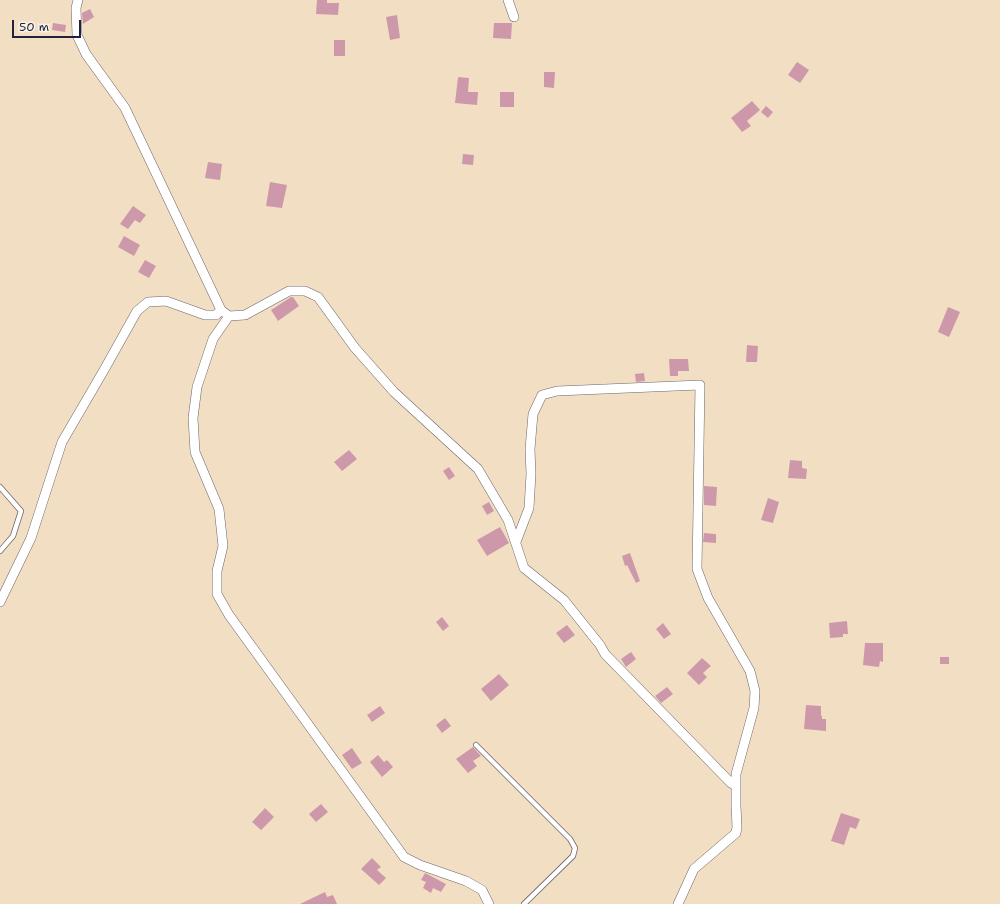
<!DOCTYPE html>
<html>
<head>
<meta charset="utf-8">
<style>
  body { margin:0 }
  #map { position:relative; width:1000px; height:904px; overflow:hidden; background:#f2dfc3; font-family:"Shantell Sans",sans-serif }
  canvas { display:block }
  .scale { position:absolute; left:12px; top:20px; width:69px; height:18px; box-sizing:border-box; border:2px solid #22223b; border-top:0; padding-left:5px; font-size:12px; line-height:14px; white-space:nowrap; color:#22223b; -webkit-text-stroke:3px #f7f3e8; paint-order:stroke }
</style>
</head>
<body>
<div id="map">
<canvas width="1000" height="904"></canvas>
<div class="scale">50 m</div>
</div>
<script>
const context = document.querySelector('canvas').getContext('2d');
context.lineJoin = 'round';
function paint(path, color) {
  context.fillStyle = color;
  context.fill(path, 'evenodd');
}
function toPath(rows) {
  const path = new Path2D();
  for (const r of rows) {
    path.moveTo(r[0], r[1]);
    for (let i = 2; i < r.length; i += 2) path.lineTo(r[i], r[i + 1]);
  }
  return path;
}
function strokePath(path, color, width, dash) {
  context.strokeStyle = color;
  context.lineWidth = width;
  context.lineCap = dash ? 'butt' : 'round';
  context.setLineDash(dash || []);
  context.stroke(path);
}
paint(toPath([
  [317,0,327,0,327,3,339,3,338,15,316,14],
  [90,9,94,17,83,24,82,13],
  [397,15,400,38,390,40,386,17],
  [53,23,66,25,65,32,52,30],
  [494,23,512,23,511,39,493,38],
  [334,40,345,40,345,56,334,56],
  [797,62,809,70,800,83,788,75],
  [544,72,555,72,554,88,544,87],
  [458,77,469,78,468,92,478,92,477,105,455,103],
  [500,92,514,92,514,107,500,107],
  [752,101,760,110,747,121,751,126,742,132,731,118],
  [766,106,773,112,768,118,761,112],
  [463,154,474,155,473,165,462,164],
  [208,162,222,164,220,180,205,178],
  [270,182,287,185,282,208,266,206],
  [133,206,146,215,140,223,135,220,128,229,120,224],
  [124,236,140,245,134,256,118,247],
  [145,260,156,266,149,278,138,272],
  [291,297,293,297,299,306,278,321,271,310],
  [948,307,960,312,949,337,938,332],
  [747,345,758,346,757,362,746,362],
  [669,359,688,359,689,371,678,371,678,376,670,376],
  [644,373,645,381,636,382,635,374],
  [349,450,357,459,342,471,334,462],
  [790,460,802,461,802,468,807,469,806,479,788,478],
  [449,467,455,476,449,480,443,471],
  [704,486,717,487,716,506,704,505],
  [768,498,779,502,773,523,761,520],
  [489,502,494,511,487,515,482,506],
  [500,527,509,543,487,556,477,540],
  [704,533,716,534,716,543,703,542],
  [630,553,640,581,636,583,627,565,625,566,622,556],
  [442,617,449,626,443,631,436,622],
  [847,621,848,634,843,634,843,637,830,638,829,623],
  [663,623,671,634,664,639,656,629],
  [567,625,575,635,564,643,556,633],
  [865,643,883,643,883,662,880,661,879,667,863,665],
  [631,652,636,659,626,667,621,659],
  [940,657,949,657,949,664,940,664],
  [702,658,711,666,703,673,707,677,699,685,687,673],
  [499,674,509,685,491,701,481,689],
  [667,687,673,694,661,703,655,696],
  [806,705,821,706,821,716,822,716,822,719,826,719,826,731,804,729],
  [380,706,385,713,372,722,367,715],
  [445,718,451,726,442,733,436,725],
  [473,747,481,756,473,761,477,766,468,773,456,759],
  [352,748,362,763,352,769,342,755],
  [378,755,384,762,387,760,393,767,382,777,370,762],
  [321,804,328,812,316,822,309,814],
  [265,808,274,817,261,830,252,822],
  [841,813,860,819,856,829,850,827,844,845,831,841],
  [372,858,381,867,377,870,386,878,379,885,361,869],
  [425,873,446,884,441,892,433,888,431,893,423,888,426,882,421,880],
  [325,892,327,897,333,895,337,904,300,904]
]), '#ce98ab');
const lane = toPath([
  [0,487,21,511,13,536,0,551],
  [476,745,570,839,575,848,573,856,524,904]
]);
const street = toPath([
  [78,0,76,8,77,35,86,54,125,108,221,310,229,316,245,315,289,291,305,291,318,297,355,348,394,392,478,469,508,520,524,568,564,600,600,645,605,654,731,783,736,786],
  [508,0,514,17],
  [229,316,213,339,197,387,193,418,195,452,219,509,223,546,217,571,217,594,229,615,404,857,420,865,466,881,482,890,489,904],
  [516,542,529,508,531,474,530,449,533,414,542,395,557,391,700,385,697,569,708,598,750,671,755,691,754,708,736,774,736,806,737,827,736,833,694,869,678,904],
  [0,602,31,538,62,442,104,370,137,311,148,302,166,301,205,315,216,315,221,310]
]);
strokePath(lane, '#6b646b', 6);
strokePath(street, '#6b646b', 10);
strokePath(lane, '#fff', 4.5);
strokePath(street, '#fff', 9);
</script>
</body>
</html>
